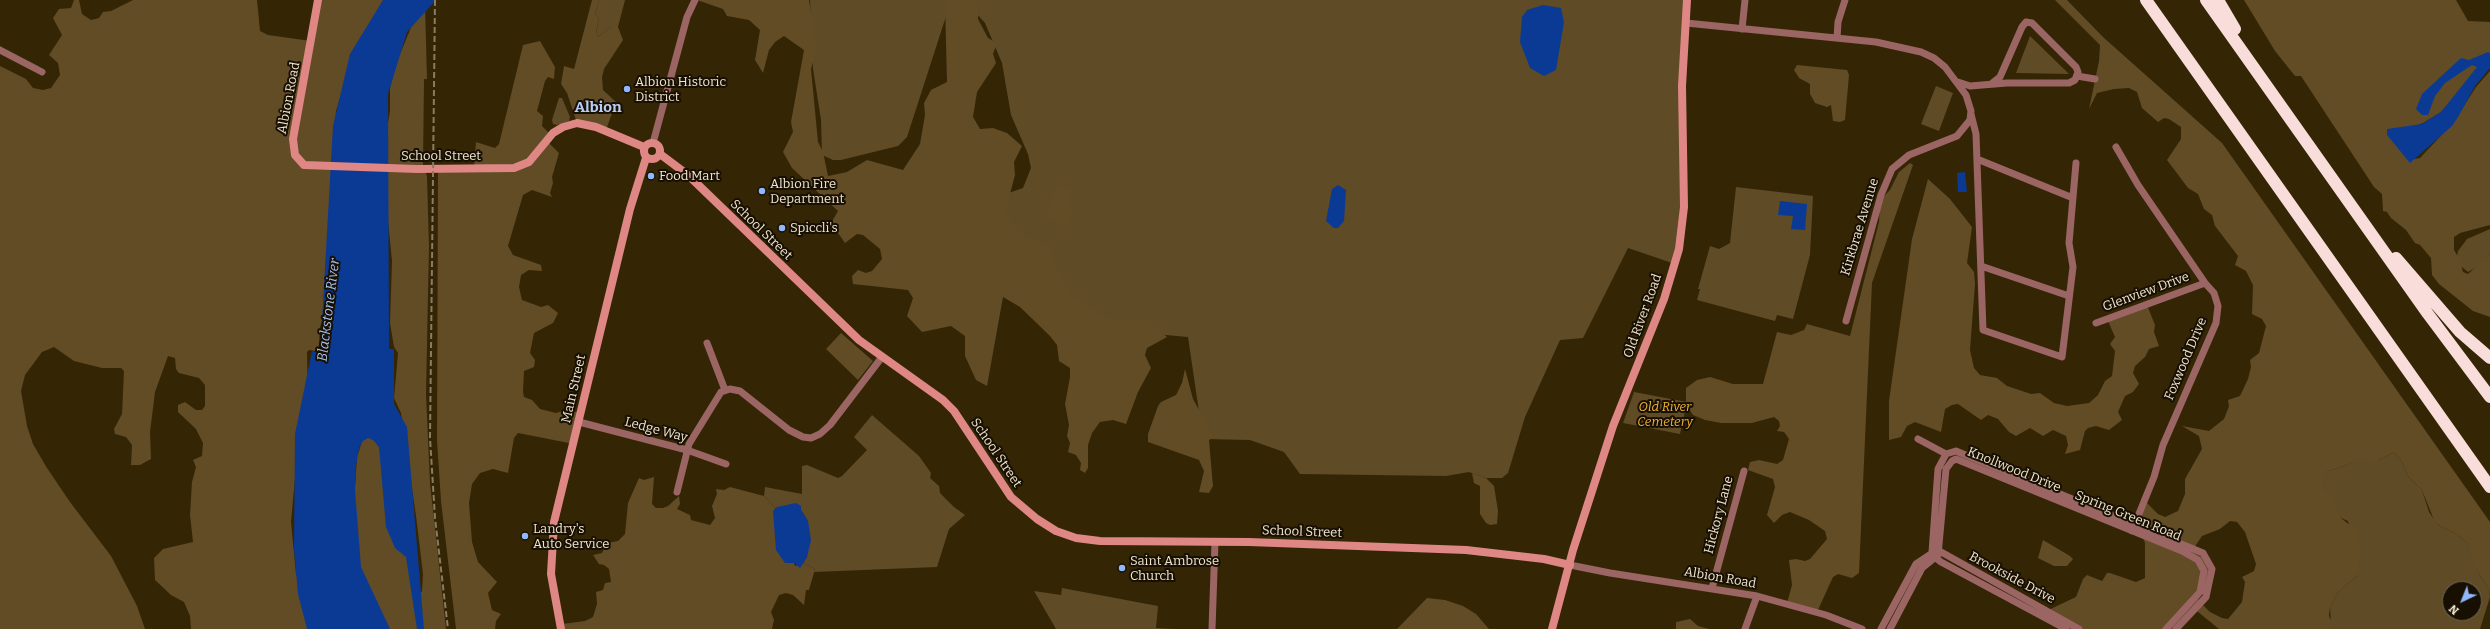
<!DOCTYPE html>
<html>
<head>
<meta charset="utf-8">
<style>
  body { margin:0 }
  #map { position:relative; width:2490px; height:629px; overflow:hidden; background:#342505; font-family:Bitter,serif }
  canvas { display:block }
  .north { position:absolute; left:2442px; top:581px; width:40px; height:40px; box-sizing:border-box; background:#170f02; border:1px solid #6e6554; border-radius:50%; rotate:223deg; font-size:11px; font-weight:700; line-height:16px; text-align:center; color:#f1e5cf }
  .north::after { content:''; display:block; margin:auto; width:14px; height:18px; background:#91b8fd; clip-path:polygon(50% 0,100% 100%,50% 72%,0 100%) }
</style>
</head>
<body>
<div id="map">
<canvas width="2490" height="629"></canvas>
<div class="north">N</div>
</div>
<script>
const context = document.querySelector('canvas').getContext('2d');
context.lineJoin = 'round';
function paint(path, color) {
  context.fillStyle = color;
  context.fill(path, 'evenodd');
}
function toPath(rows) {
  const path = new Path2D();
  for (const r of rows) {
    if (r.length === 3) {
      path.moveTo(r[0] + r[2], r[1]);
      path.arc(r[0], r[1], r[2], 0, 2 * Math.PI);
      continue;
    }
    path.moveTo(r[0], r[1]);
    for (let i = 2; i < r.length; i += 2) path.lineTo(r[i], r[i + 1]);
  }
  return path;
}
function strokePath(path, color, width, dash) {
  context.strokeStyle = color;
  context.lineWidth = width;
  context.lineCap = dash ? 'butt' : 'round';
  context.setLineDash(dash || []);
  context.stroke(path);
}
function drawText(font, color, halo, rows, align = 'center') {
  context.font = font + ' Bitter,serif';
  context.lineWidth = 4;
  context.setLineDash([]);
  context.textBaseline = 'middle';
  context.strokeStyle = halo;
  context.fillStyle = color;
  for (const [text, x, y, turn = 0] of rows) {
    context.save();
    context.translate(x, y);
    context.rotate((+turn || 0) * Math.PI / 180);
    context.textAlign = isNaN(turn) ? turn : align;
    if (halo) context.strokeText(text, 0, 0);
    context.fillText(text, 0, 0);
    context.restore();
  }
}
paint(toPath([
  [599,0,625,0,618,27,611,27,598,37,596,31,599,19,595,14],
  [810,0,1687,0,1684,171,1675,264,1628,248,1583,338,1560,340,1525,417,1508,473,1502,478,1486,478,1469,472,1446,476,1300,474,1284,452,1250,440,1203,439,1188,337,1132,332,1090,313,1013,248,1000,196,1023,188,1031,168,1028,154,1011,115,1002,63,985,23,967,3,950,4,907,137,898,146,841,160,833,160,822,155,821,120,813,69],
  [2030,36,2066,71,2069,74,2016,73],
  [1936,86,1953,93,1939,131,1921,124],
  [559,98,562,98,570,117,569,121,557,125,553,124,552,120],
  [1736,187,1813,196,1810,255,1793,319,1777,315,1775,321,1697,300,1700,289,1698,289,1710,246,1719,249,1730,243],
  [2490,229,2490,254,2480,265,2468,272,2456,262,2458,251,2467,239],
  [1634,392,1687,402,1680,434,1623,423],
  [872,415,919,456,931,473,930,478,939,486,940,493,954,507,965,515,949,529,937,567,814,572,815,569,803,563,807,557,808,521,801,510,775,508,764,496,765,487,802,494,802,466,807,465,838,478,842,476,867,450,854,437],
  [2394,452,2402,462,2408,476,2422,490,2429,512,2438,525,2457,534,2467,543,2474,557,2479,574,2489,589,2490,597,2480,629,2335,629,2331,624,2330,607,2338,592,2358,575,2348,521,2341,518,2323,487,2323,475,2328,471,2347,465,2360,457,2378,461],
  [2450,589,2474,589,2474,613,2450,613],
  [1062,588,1158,606,1156,628,1173,629,1056,629,1034,591,1061,595]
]), '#5f4b26');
paint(toPath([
  [74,0,79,0,82,14,91,20,99,18,103,12,111,11,133,0,257,0,260,31,268,35,311,41,320,0,388,0,354,52,336,111,327,305,320,327,319,345,315,351,309,350,307,352,308,399,296,467,291,522,296,574,314,629,191,629,190,616,184,602,171,595,155,580,154,558,163,549,193,542,190,515,192,482,196,467,193,460,202,456,203,443,196,429,178,412,178,405,185,402,196,410,202,410,205,406,205,385,199,378,179,373,176,369,175,358,168,356,155,392,150,432,151,459,140,465,131,465,132,445,126,437,115,434,114,429,122,414,124,371,121,368,102,368,74,361,54,347,42,352,25,375,21,391,27,426,33,444,47,468,70,502,111,556,137,606,145,629,0,629,0,66,26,79,33,88,43,90,51,88,60,75,58,63,49,55,62,35,53,18,59,9,71,8],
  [592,0,599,0,595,14,599,19,596,31,598,37,611,27,618,27,623,40,604,69,602,77,603,90,616,102,606,130,577,123,567,93,561,84,564,66,574,69],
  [697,0,809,0,817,48,811,69,818,142,823,152,828,176,847,172,867,160,903,170,920,144,925,115,924,103,931,90,947,82,945,3,947,0,970,0,979,3,978,19,988,38,997,43,993,54,996,63,977,92,973,117,980,129,993,128,1007,133,1022,146,1014,162,1015,175,1006,209,1013,225,1027,238,1035,238,1050,249,1054,265,1073,296,1090,307,1101,317,1133,321,1144,316,1167,337,1147,348,1145,355,1151,368,1138,392,1126,424,1113,420,1100,422,1092,433,1088,445,1088,468,1085,473,1080,470,1081,463,1076,455,1068,452,1070,443,1067,436,1069,425,1065,404,1070,377,1070,368,1059,361,1057,345,1050,336,1020,307,1003,297,987,386,976,380,965,356,965,336,951,326,922,332,907,316,913,298,908,290,853,284,852,276,858,270,866,273,872,271,882,259,880,249,863,235,857,234,845,243,831,223,838,211,792,168,783,152,793,132,791,122,804,50,784,36,775,42,769,50,763,73,755,60,760,30,749,20,727,16,723,9],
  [2055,0,2067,0,2103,37,2222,143,2490,522,2490,597,2489,589,2479,574,2467,543,2457,534,2438,525,2434,520,2422,490,2408,476,2402,462,2394,452,2378,461,2372,461,2360,458,2347,465,2328,471,2323,476,2323,487,2338,507,2341,518,2357,531,2361,549,2358,575,2338,592,2330,607,2329,616,2335,629,2219,629,2192,607,2172,629,2067,629,2040,614,2076,597,2083,579,2087,575,2102,581,2107,573,2110,573,2136,582,2145,578,2145,543,2142,536,2131,529,2144,500,2158,514,2165,517,2178,511,2185,494,2185,479,2202,449,2199,436,2182,426,2209,431,2224,419,2229,406,2228,400,2240,396,2248,379,2251,367,2250,360,2259,353,2266,326,2262,319,2252,314,2253,285,2246,271,2235,265,2238,256,2215,226,2212,215,2204,209,2198,194,2188,188,2167,160,2181,139,2181,127,2169,119,2164,118,2158,122,2142,108,2137,92,2129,88,2114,89,2097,93,2089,109,2099,61,2100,45],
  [2230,521,2237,522,2245,532,2256,564,2254,571,2242,577,2245,582,2242,602,2228,619,2222,618,2210,612,2198,600,2206,584,2209,566,2201,556,2192,551,2202,536,2220,529],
  [2244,0,2456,0,2468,21,2490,22,2490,59,2441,112,2423,123,2393,135,2408,160,2420,158,2453,123,2476,87,2490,71,2490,225,2460,233,2454,237,2454,250,2460,260,2463,272,2468,274,2490,254,2490,317,2473,311,2439,284,2432,275,2431,258,2420,245,2415,243,2406,230,2391,218,2387,212,2383,211,2382,194,2374,187,2301,76,2295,76,2275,51],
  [425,4,427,79,424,79,423,165,427,176,429,246,426,394,430,483,446,629,385,629,360,571,354,502,357,457,364,435,371,434,379,447,418,598,422,591,423,574,416,516,401,413,394,398,398,353,394,347,390,323,392,261,387,211,386,134,390,111,390,88,396,64,414,20],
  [540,41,555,67,554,79,548,77,545,81,537,111,543,116,542,126,553,137,549,143,559,153,552,177,553,183,550,193,552,197,532,190,523,195,508,246,513,255,541,265,542,271,529,270,521,275,519,287,522,300,541,307,548,305,558,313,553,323,534,333,530,353,535,360,534,367,524,371,523,392,524,397,532,400,540,409,556,413,566,410,581,413,574,444,518,433,514,438,508,473,493,469,480,473,472,484,469,503,472,542,478,562,497,582,488,593,492,610,501,614,496,621,495,629,456,629,441,501,437,441,438,169,474,166,476,142,495,148,499,144,523,45],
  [1797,65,1847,70,1849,75,1845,120,1840,122,1833,121,1831,105,1827,107,1815,103,1810,94,1810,84,1799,78,1794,70],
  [1910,163,1913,165,1872,283,1859,573,1852,578,1838,574,1833,577,1817,612,1787,603,1792,585,1789,560,1796,559,1805,561,1810,559,1827,539,1825,531,1809,520,1790,512,1782,515,1774,523,1767,515,1775,487,1773,479,1748,470,1750,462,1759,460,1777,464,1783,460,1789,439,1784,432,1777,431,1780,426,1779,421,1774,417,1752,423,1721,423,1705,420,1693,415,1686,404,1686,388,1697,380,1710,377,1733,384,1763,384,1777,332,1791,335,1804,330,1807,324,1850,336,1879,222,1880,200,1890,190,1899,172],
  [1928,179,1950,199,1972,227,1967,263,1974,272,1975,284,1970,350,1974,368,1980,375,1997,378,2007,386,2031,394,2040,393,2054,403,2067,406,2089,403,2098,395,2105,381,2112,376,2115,351,2110,344,2115,337,2108,321,2147,305,2155,325,2154,332,2159,346,2149,349,2145,357,2135,366,2133,373,2139,384,2133,392,2125,396,2118,412,2122,420,2109,430,2096,426,2088,428,2085,431,2080,450,2065,454,2068,445,2066,436,2053,430,2043,436,2030,428,2016,436,2009,432,1998,419,1988,415,1981,420,1958,404,1952,405,1945,409,1941,432,1915,422,1907,426,1901,437,1889,440,1889,401,1912,239],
  [1060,183,1070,190,1068,203,1073,213,1068,227,1064,228,1046,215,1057,185],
  [841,333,873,361,858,380,826,349],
  [1185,369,1193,399,1214,437,1209,440,1213,486,1209,493,1199,492,1204,471,1199,460,1148,442,1148,434,1158,406,1161,402,1176,395,1182,383],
  [1472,473,1486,478,1494,486,1498,511,1497,524,1490,525,1486,523,1480,514,1480,486,1474,483],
  [654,477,652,504,656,508,663,508,668,506,679,496,680,504,677,509,690,515,691,520,710,525,715,518,712,506,717,494,716,489,724,490,730,487,764,496,775,508,795,566,803,563,815,569,809,590,806,590,804,605,793,595,786,593,779,595,771,612,774,620,772,629,562,629,562,624,585,621,593,617,597,604,596,592,603,590,605,583,611,582,609,569,604,565,599,564,593,555,602,553,607,543,618,541,625,534,628,503,639,478,644,480],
  [2043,540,2070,556,2073,559,2067,566,2054,566,2038,558],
  [1427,598,1445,600,1463,606,1476,614,1489,629,1397,629],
  [1690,619,1698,626,1709,629,1676,629,1676,622]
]), '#614c25');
paint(toPath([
  [383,0,436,0,407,32,388,94,389,349,394,349,394,404,407,427,424,629,417,629,406,557,395,548,386,527,379,447,373,440,368,438,363,441,359,448,356,466,355,490,361,567,390,629,307,629,298,594,294,549,295,434,312,351,319,353,321,339,333,126,350,54],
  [1543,5,1561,8,1564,22,1556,70,1544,76,1530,68,1520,42,1522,17,1527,10],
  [2488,52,2490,53,2490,68,2475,86,2458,117,2452,126,2410,163,2387,135,2387,129,2422,124,2441,112,2477,67,2472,65,2445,83,2435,96,2428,115,2422,115,2416,109,2422,94,2461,58,2469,60],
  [1965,172,1967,192,1958,192,1957,173],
  [1338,185,1346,190,1344,221,1338,228,1334,228,1326,221,1332,189],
  [1780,201,1807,204,1805,230,1791,229,1793,216,1778,215],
  [796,503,801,506,801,510,808,521,811,540,807,557,800,568,794,563,785,563,776,550,773,511,777,507]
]), '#0b3a95');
strokePath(toPath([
  [1686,23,1876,42,1921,52,1934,58,1945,67,1966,95,1971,111,1970,120,1957,136,1909,155,1892,169,1881,195,1846,321],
  [1742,29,1745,0],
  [1837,38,1838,22,1845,0],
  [0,50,42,72],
  [2077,76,2095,79],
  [1958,82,1970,86,2007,83,2069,83,2075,80,2078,72,2076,67,2032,23,2026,22,2022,27,2000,77,1991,84],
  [1971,114,1976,134,1983,330,2062,357,2073,267,2069,243,2076,163],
  [653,143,687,17,695,0],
  [2116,147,2138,185,2205,283,2214,293,2218,306,2216,323,2163,445,2154,477,2132,531],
  [1977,159,2073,198],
  [1981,266,2069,296],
  [2096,323,2205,283],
  [707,343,725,390],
  [579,422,687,450,726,464],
  [1918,439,1946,454],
  [1946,454,1956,451,1963,454,2203,553,2212,569,2206,597,2176,629],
  [677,492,689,444,721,392,730,389,740,391,789,430,803,437,811,438,820,434,830,425,882,357],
  [1934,548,2079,629],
  [1932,552,1938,469,1946,454],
  [1931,554,1941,562,2066,629],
  [1570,565,1610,573,1757,596,1826,615,1862,629],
  [1712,588,1744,471],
  [1212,629,1215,542],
  [1745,629,1757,596],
  [1881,629,1916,564,1931,554],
  [1890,629,1922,568,1938,555,1946,469,1952,461,1956,459,2182,551,2198,560,2204,571,2200,592,2166,629]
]), '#9b6563', 7);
strokePath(toPath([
  [318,0,293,139,295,155,304,165,417,169,514,168,529,162,553,133,563,127,577,123,596,127,644,147],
  [652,151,8],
  [660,154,688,175,859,340,943,400,954,411,1011,497,1037,519,1056,531,1076,538,1100,541,1249,542,1466,550,1544,559,1570,565],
  [561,629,551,574,554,522,630,209,646,158],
  [1552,629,1573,550,1613,426,1664,299,1679,249,1684,207,1682,86,1687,0]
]), '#de8784', 8);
strokePath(toPath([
  [2146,0,2490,487],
  [2206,0,2428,314,2490,397],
  [2218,0,2235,29],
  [2396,258,2460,332,2490,358]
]), '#f9dddb', 12);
strokePath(toPath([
  [435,0,430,438,435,518,448,629]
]), '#8a7c61', 2, [6, 3]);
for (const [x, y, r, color] of [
  [627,89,4,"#91b8fd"],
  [651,176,4,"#91b8fd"],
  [762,191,4,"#91b8fd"],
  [782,228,4,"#91b8fd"],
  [525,536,4,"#91b8fd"],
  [1122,568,4,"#91b8fd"]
]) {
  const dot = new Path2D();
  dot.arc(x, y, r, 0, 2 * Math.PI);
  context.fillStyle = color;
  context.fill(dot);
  strokePath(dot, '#170f02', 1.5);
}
drawText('13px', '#f1e5cf', '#170f02', [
  ["Albion Historic",635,82],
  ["District",635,97],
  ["Food Mart",659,176],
  ["Albion Fire",770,184],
  ["Department",770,199],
  ["Spiccli's",790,228],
  ["Landry's",533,529],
  ["Auto Service",533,544],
  ["Saint Ambrose",1130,561],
  ["Church",1130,576]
], 'left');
drawText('13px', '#f1e5cf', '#170f02', [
  ["Albion Road",289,98,-79],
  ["School Street",441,156],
  ["Kirkbrae Avenue",1860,227,-73],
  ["School Street",761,230,44],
  ["Glenview Drive",2146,292,-20],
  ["Old River Road",1643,316,-70],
  ["Foxwood Drive",2186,359,-67],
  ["Main Street",574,389,-77],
  ["Ledge Way",656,430,15],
  ["School Street",996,453,56],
  ["Knollwood Drive",2014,470,22],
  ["Hickory Lane",1719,515,-75],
  ["Spring Green Road",2128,516,22],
  ["School Street",1302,532,2],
  ["Albion Road",1720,578,10],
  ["Brookside Drive",2012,578,28]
]);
drawText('italic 13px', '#f0b538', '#170f02', [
  ["Old River",1665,407],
  ["Cemetery",1665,422]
]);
drawText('italic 14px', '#a5c0f0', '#170f02', [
  ["Blackstone River",329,310,-83]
]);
drawText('bold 15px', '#b8cef5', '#170f02', [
  ["Albion",598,108]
]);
</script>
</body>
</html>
